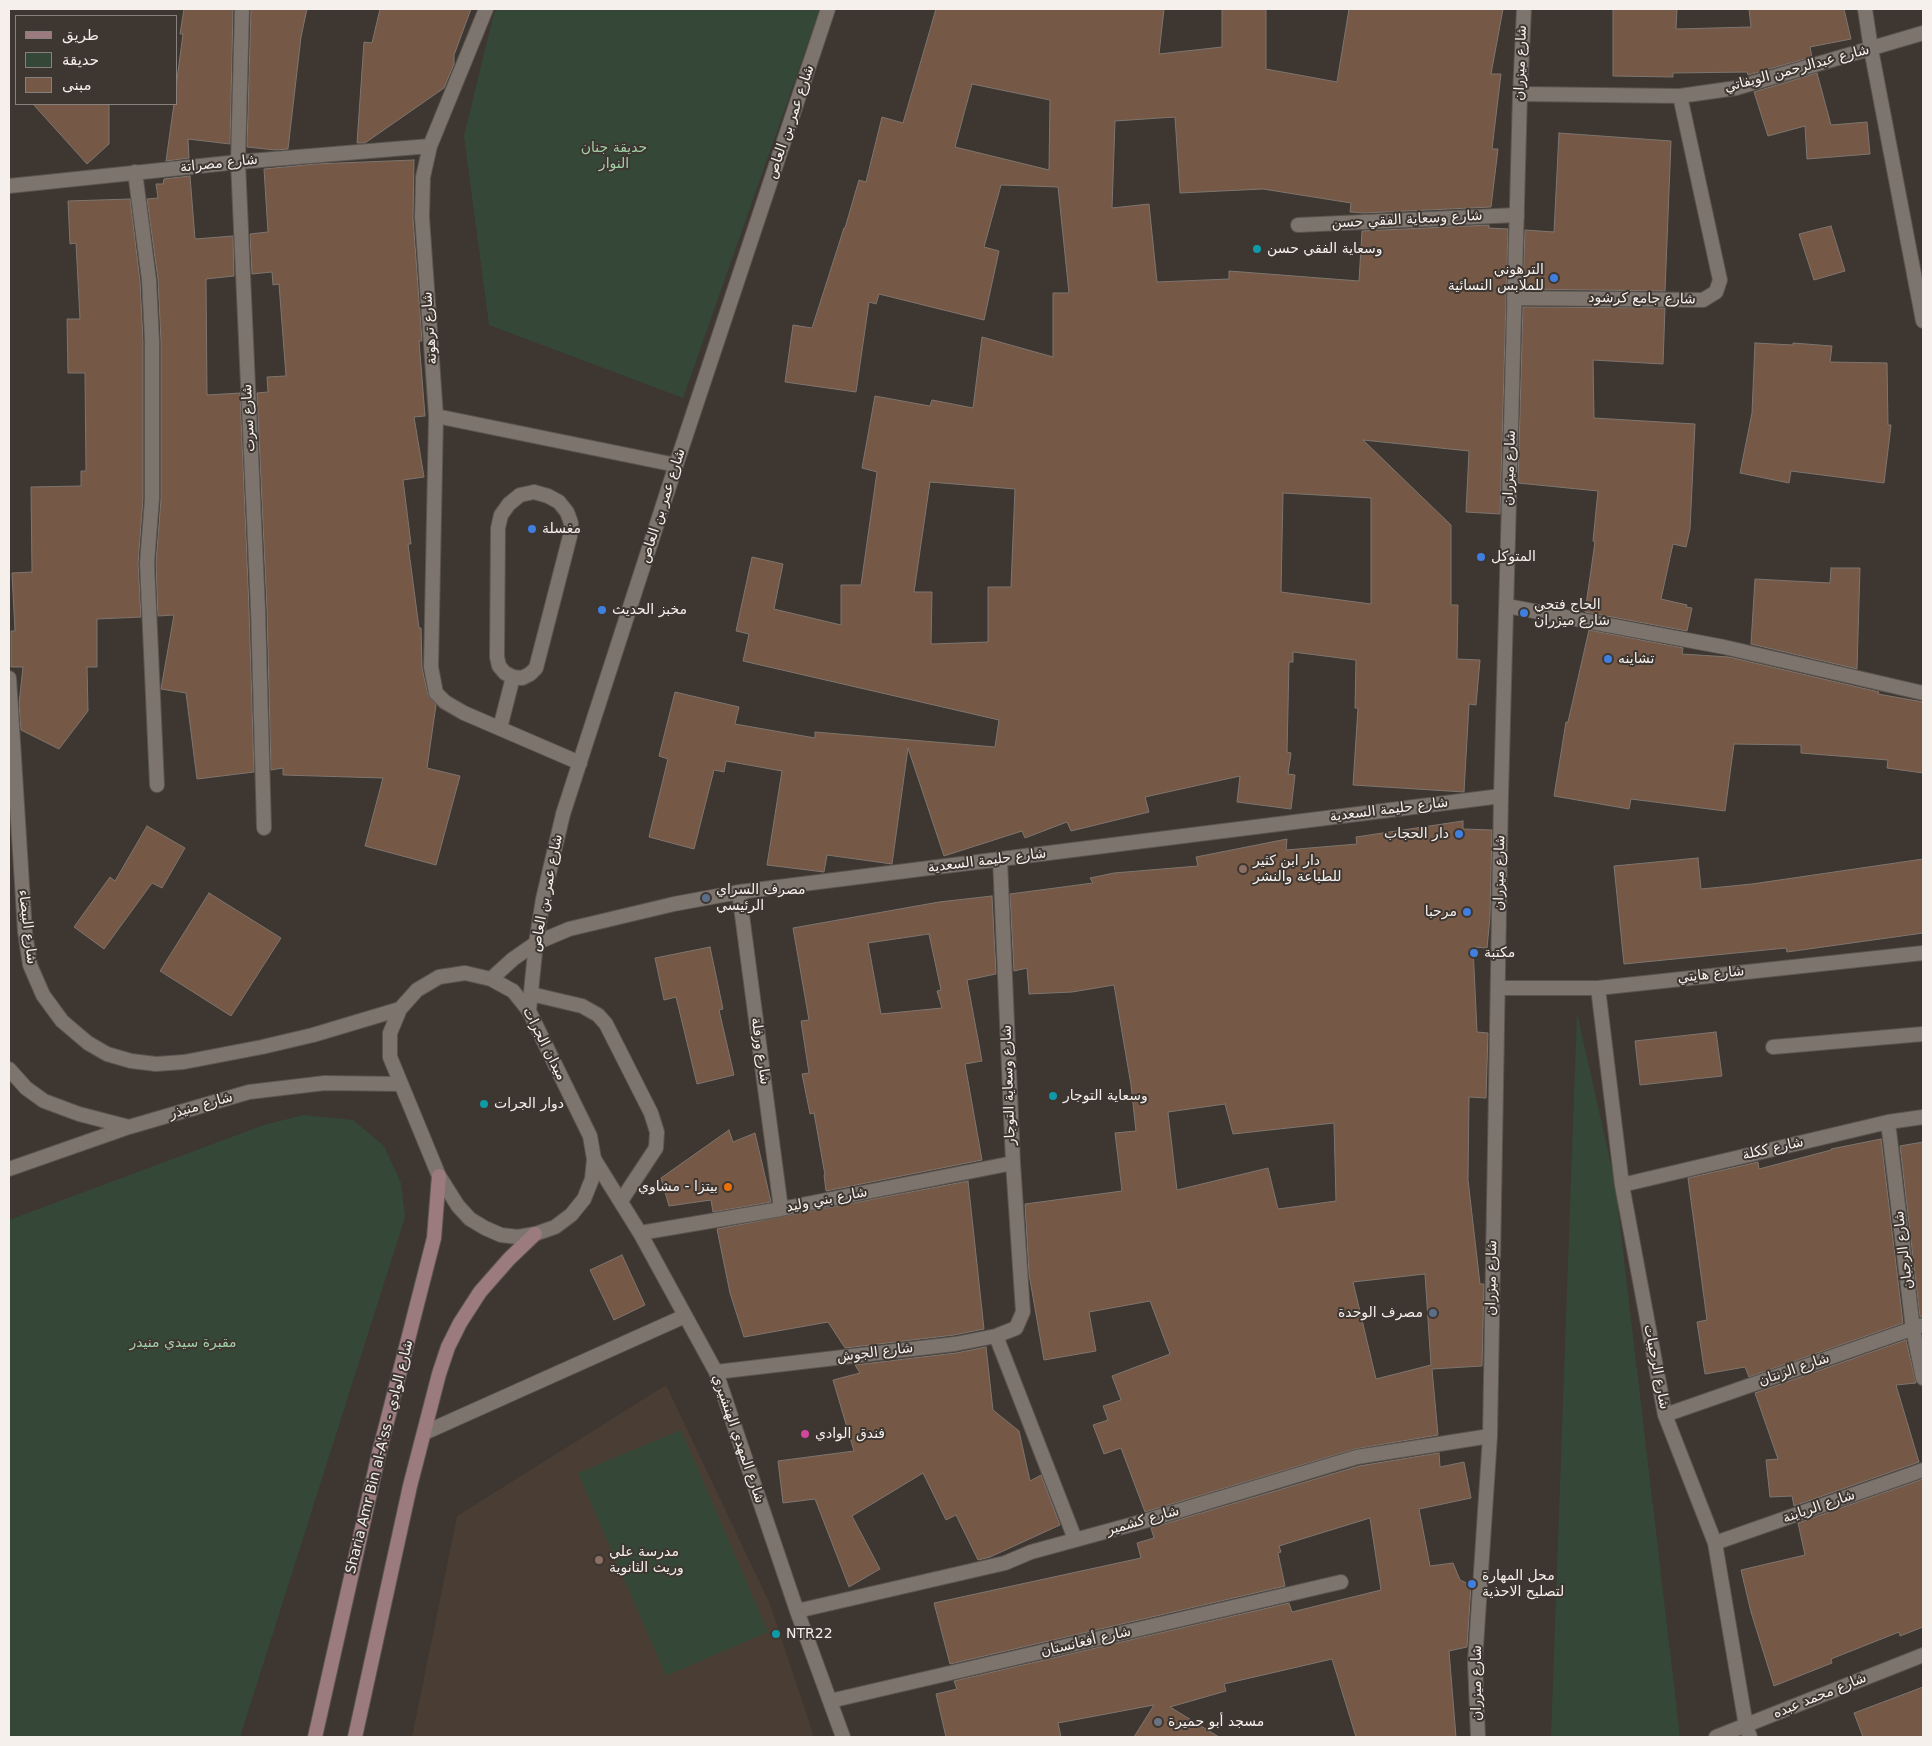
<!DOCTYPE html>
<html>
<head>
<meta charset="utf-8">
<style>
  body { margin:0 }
  #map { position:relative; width:1932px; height:1746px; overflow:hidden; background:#3e3631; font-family:"DejaVu Sans",Cairo,sans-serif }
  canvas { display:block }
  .frame { position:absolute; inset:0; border:10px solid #f5f0ec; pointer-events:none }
  .legend { position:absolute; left:15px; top:15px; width:162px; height:90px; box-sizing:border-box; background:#3e3631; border:1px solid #87807c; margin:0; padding:6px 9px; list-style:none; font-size:15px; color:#f5f0ec }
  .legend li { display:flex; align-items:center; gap:10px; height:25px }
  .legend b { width:25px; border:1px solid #87807c }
</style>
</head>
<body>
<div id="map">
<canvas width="1932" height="1746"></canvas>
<div class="frame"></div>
<ul class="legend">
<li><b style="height:6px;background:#9b7b7e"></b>طريق</li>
<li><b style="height:14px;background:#354837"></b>حديقة</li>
<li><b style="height:14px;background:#755946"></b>مبنى</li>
</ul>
</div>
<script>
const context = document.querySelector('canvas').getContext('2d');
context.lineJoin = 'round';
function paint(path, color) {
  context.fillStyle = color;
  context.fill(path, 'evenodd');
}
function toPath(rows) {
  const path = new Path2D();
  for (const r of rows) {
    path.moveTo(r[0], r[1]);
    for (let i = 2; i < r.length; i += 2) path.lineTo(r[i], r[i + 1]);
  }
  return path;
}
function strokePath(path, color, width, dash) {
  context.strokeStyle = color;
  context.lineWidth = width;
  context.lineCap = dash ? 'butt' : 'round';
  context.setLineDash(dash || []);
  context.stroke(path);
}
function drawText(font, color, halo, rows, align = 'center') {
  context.font = font + ' "DejaVu Sans",Cairo,sans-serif';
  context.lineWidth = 4;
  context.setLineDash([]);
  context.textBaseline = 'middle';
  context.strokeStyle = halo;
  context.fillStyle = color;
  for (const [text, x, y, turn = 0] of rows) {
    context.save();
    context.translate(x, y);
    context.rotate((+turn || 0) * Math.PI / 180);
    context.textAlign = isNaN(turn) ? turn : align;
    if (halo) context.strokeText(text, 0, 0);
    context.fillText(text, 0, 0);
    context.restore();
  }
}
paint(toPath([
  [666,1385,770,1604,814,1737,412,1737,457,1516]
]), '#4a3d33');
paint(toPath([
  [496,9,820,9,683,398,489,325,464,136,492,21],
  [1577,1013,1615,1183,1680,1737,1551,1737],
  [303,1115,353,1120,384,1146,401,1183,405,1217,240,1737,9,1737,9,1220,264,1125],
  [681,1430,768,1632,666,1676,578,1473]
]), '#354837');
const building = toPath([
  [184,9,233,9,230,144,188,139,189,158,166,161,174,104,176,104,176,87,183,34,180,34,184,9],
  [251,9,307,9,301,37,288,149,275,150,247,147,251,9],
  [380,9,471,9,454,55,454,64,444,88,365,143,357,143,364,42,372,43,380,9],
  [936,9,1164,9,1159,54,1222,47,1222,9,1266,9,1266,69,1337,82,1349,9,1503,9,1491,74,1501,74,1492,149,1498,149,1491,207,1364,213,1350,212,1351,203,1263,189,1180,193,1175,117,1115,121,1112,208,1149,204,1157,282,1229,279,1229,271,1359,281,1362,231,1489,225,1489,228,1508,229,1500,514,1466,512,1469,451,1363,440,1451,525,1451,605,1458,605,1457,659,1480,660,1476,705,1469,704,1464,792,1353,785,1358,708,1355,708,1356,660,1293,652,1293,662,1289,662,1287,752,1291,753,1288,774,1295,775,1291,809,1237,802,1240,776,1145,797,1149,812,1071,831,1067,822,1025,838,1022,831,944,856,908,748,892,864,827,855,824,872,767,865,782,771,726,761,724,772,714,770,694,849,649,837,668,759,659,756,675,692,739,707,735,724,815,738,815,732,995,747,999,720,743,661,749,634,736,631,752,557,783,564,774,609,841,625,841,585,861,585,877,472,862,468,875,396,930,406,932,400,973,408,982,337,1053,357,1053,293,1069,293,1058,187,1001,185,984,247,999,251,984,320,879,294,876,304,869,302,856,392,785,382,793,325,812,328,844,228,845,228,859,180,866,182,882,117,903,123,936,9],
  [972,84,1050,100,1049,170,955,147,972,84],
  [930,482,1015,489,1011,587,988,587,988,642,931,644,932,592,914,592,930,482],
  [1283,493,1371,498,1371,604,1281,592,1283,493],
  [1613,9,1677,9,1676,29,1751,27,1749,9,1844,9,1851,39,1810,47,1812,57,1748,75,1747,72,1673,73,1673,77,1613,76,1613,9],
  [1817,73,1831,125,1867,122,1870,154,1807,159,1805,126,1768,136,1754,92,1817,73],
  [33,104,109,104,109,144,87,164,33,104],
  [1559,133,1671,141,1665,291,1523,289,1525,230,1554,232,1559,133],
  [414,160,413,218,422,341,419,341,425,416,414,417,424,477,403,480,411,544,408,544,419,628,421,628,422,668,428,695,436,705,427,768,460,776,436,865,365,846,383,778,283,775,283,768,271,770,267,609,257,393,268,392,267,377,286,376,279,284,273,285,272,272,252,274,250,234,268,232,264,169,315,164,414,160],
  [190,176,195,239,233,236,234,276,206,279,207,395,240,393,249,609,254,772,197,779,186,693,161,689,174,615,158,616,156,563,161,499,161,341,158,279,147,199,158,198,156,184,163,184,164,179,190,176],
  [130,199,140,281,143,341,143,499,138,563,141,617,97,619,97,667,87,667,88,711,59,749,21,730,19,704,23,667,11,667,11,631,15,631,12,573,32,572,31,487,81,486,81,471,86,471,85,373,68,373,67,319,80,319,76,243,70,244,68,201,130,199],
  [1831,226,1845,271,1814,280,1799,234,1831,226],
  [1523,307,1665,308,1663,364,1593,360,1594,418,1695,424,1690,529,1686,547,1673,544,1661,599,1687,605,1686,607,1692,608,1687,631,1585,612,1595,542,1593,541,1598,491,1518,483,1523,307],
  [1755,343,1793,345,1793,343,1832,346,1830,362,1887,363,1888,425,1891,425,1884,483,1791,471,1789,483,1740,473,1752,413,1755,343],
  [1831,568,1860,568,1857,669,1751,644,1755,579,1830,583,1831,568],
  [1589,630,1683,648,1682,654,1729,657,1879,692,1878,694,1923,702,1923,773,1887,768,1888,760,1801,753,1801,745,1734,744,1725,811,1631,799,1629,809,1554,796,1566,722,1568,722,1589,630],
  [1463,821,1463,829,1492,830,1490,917,1487,948,1473,947,1477,1032,1488,1033,1486,1098,1469,1097,1468,1180,1480,1284,1484,1284,1482,1366,1432,1369,1438,1435,1355,1449,1145,1512,1121,1448,1104,1454,1093,1425,1108,1420,1103,1406,1121,1400,1112,1376,1170,1354,1150,1301,1089,1312,1096,1351,1044,1360,1029,1274,1025,1204,1122,1191,1115,1133,1136,1131,1131,1085,1114,985,1072,992,1029,994,1027,968,1014,971,1010,894,1093,883,1090,878,1114,873,1198,866,1196,857,1287,839,1286,850,1357,844,1356,837,1463,821],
  [1225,1104,1233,1134,1334,1123,1336,1201,1278,1209,1268,1168,1177,1190,1168,1112,1225,1104],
  [1425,1274,1431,1365,1376,1379,1353,1282,1425,1274],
  [147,826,185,848,162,888,152,883,104,949,74,927,110,877,115,881,147,826],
  [1698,858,1701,889,1752,884,1923,859,1923,933,1787,952,1786,948,1624,964,1614,866,1698,858],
  [209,893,281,938,231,1016,160,971,209,893],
  [992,896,996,974,967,980,982,1061,965,1064,982,1160,826,1191,824,1175,825,1175,814,1113,810,1114,802,1074,809,1073,801,1021,809,1020,793,928,939,902,992,896],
  [929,934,941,990,937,991,942,1008,881,1014,868,943,929,934],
  [710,947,723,1009,719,1010,734,1075,697,1084,676,997,664,1000,655,958,710,947],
  [1716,1032,1722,1076,1640,1085,1635,1041,1716,1032],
  [729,1130,733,1142,755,1133,771,1202,713,1212,711,1200,669,1206,661,1178,729,1130],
  [1881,1139,1903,1323,1749,1377,1745,1367,1705,1374,1697,1322,1707,1320,1688,1178,1758,1162,1759,1169,1831,1150,1831,1149,1881,1139],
  [1923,1142,1923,1316,1920,1317,1900,1146,1923,1142],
  [968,1181,984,1329,954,1335,845,1348,828,1322,744,1337,730,1293,717,1229,968,1181],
  [622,1255,645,1305,614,1320,590,1270,622,1255],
  [1906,1340,1916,1383,1896,1385,1919,1462,1794,1506,1792,1496,1770,1497,1766,1460,1778,1459,1755,1393,1906,1340],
  [986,1347,993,1410,1019,1431,1030,1481,1041,1475,1060,1525,990,1557,978,1560,956,1515,946,1520,923,1473,852,1516,880,1569,849,1587,815,1499,783,1503,778,1461,854,1451,833,1380,860,1373,855,1365,956,1353,986,1347],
  [1439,1453,1440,1467,1464,1462,1471,1498,1419,1509,1430,1566,1453,1563,1460,1580,1471,1585,1467,1647,1449,1651,1456,1737,1356,1737,1332,1659,1224,1684,1226,1691,1170,1707,1219,1737,1134,1737,1154,1705,1058,1723,1061,1737,946,1737,936,1694,957,1689,954,1681,1289,1603,1292,1612,1381,1590,1370,1518,1279,1546,1281,1552,1278,1553,1285,1586,950,1664,934,1603,1141,1558,1137,1543,1154,1538,1151,1528,1359,1466,1439,1453],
  [1923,1479,1923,1627,1900,1636,1899,1632,1831,1659,1832,1663,1774,1686,1751,1612,1741,1570,1805,1555,1798,1523,1923,1479],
  [1923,1687,1923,1737,1863,1737,1854,1713,1923,1687]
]);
paint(building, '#755946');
strokePath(building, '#7e756f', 1);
const service = toPath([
  [534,492,548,496,559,502,567,512,571,523,570,536,536,668,530,674,522,678,513,677,505,673,499,666,497,657,498,528,501,515,509,504,520,495,534,492],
  [500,728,513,677],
  [531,994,582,1006,598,1015,606,1024,651,1113,657,1132,656,1148,621,1201],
  [1773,1047,1923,1034]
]);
const minor = toPath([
  [242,9,238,162,258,609,264,828],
  [486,9,430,146,423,177,422,217,436,416,676,465],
  [1865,9,1871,49,1923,321],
  [1520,94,1680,96,1736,88,1923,33],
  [135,172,149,280,152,341,152,499,147,563,157,785],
  [9,186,238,162,430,146],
  [1298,225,1517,215],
  [1514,298,1703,300,1716,292,1720,280,1680,96],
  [436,416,431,667,436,693,445,702,464,713,580,763],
  [739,892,781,1209],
  [1598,988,1622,1185,1665,1415,1715,1543,1746,1726,1750,1737],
  [1888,1122,1913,1329,1923,1378],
  [594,1159,640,1233,716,1372,797,1611,843,1737],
  [1622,1185,1888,1122,1923,1117],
  [640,1233,781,1209,1013,1163],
  [996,1336,1075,1539],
  [716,1372,955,1344,996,1336,1016,1328,1023,1312,1013,1163,1000,859],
  [1665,1415,1923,1325],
  [424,1433,685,1316],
  [1715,1543,1923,1470],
  [797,1611,1005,1563,1031,1552,1148,1520,1357,1457,1490,1436],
  [830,1701,1341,1582],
  [1716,1737,1923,1655]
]);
const tertiary = toPath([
  [1507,606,1724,647,1923,693],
  [9,678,25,932,30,965,43,995,62,1021,88,1043,107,1054,131,1061,156,1064,184,1062,262,1047,313,1035,400,1009],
  [465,973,491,979,513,991,529,1011,590,1136,594,1159,592,1179,584,1199,571,1215,555,1227,535,1234,518,1237,501,1235,485,1228,470,1219,458,1206,439,1176,390,1057,390,1033,400,1009,417,990,439,977,465,973],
  [491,979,513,959,536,943,569,929,674,904,739,892,1501,796],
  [1498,988,1598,988,1923,953],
  [529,1011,536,943,543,899,563,814,676,465,828,9],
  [9,1069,26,1088,44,1101,79,1114,129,1127],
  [9,1169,129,1127,249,1092,325,1083,400,1084],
  [1478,1737,1475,1662,1490,1436,1501,796,1520,94,1524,9]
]);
const secondary = toPath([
  [315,1737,379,1453,434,1238,439,1176],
  [355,1737,410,1486,439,1374,448,1347,460,1323,480,1292,509,1259,535,1234]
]);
strokePath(service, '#5a544f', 16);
strokePath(minor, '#5a544f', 16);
strokePath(tertiary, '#5a544f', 16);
strokePath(secondary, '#5a544f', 16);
strokePath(service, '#7d746e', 14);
strokePath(minor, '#7d746e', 14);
strokePath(tertiary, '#7d746e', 14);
strokePath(secondary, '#9b7b7e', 14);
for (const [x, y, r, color] of [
  [1257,249,5,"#0f9aa8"],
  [1554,278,5,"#3f7fe0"],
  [532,529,5,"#3f7fe0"],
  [1481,557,5,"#3f7fe0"],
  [602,610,5,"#3f7fe0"],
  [1524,613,5,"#3f7fe0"],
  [1608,659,5,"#3f7fe0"],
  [1459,834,5,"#3f7fe0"],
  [1243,869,5,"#8d6e63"],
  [706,898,5,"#5c6f8a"],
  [1467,912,5,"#3f7fe0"],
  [1474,953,5,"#3f7fe0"],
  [1053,1096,5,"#0f9aa8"],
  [484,1104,5,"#0f9aa8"],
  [728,1187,5,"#e8710a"],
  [1433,1313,5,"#5c6f8a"],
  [805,1434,5,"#d1479c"],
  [599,1560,5,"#8d6e63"],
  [1472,1584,5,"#3f7fe0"],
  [776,1634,5,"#0f9aa8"],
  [1158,1722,5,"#6b7280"]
]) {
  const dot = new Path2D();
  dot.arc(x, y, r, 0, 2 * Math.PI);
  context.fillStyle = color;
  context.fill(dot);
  strokePath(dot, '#3e3631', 2);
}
drawText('14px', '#f5f0ec', '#3e3631', [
  ["شارع ميزران",1521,63,-88],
  ["شارع عبدالرحمن الويفاتي",1797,69,-15],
  ["شارع عمر بن العاص",791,122,-71],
  ["شارع مصراتة",219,164,-6],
  ["شارع وسعاية الفقي حسن",1407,220,-3],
  ["شارع جامع كرشود",1642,299,1],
  ["شارع ترهونة",430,328,-94],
  ["شارع سرت",249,418,-93],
  ["شارع ميزران",1510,468,-88],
  ["شارع عمر بن العاص",663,506,-72],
  ["شارع حليمة السعدية",1389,810,-7],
  ["شارع حليمة السعدية",987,861,-7],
  ["شارع ميزران",1500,873,-89],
  ["شارع عمر بن العاص",547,893,-79],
  ["شارع البيضاء",27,927,83],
  ["شارع هايتي",1711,975,-6],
  ["ميدان الجرات",544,1044,63],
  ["شارع ورفلة",760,1051,82],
  ["شارع وسعاية التوجار",1009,1085,-92],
  ["شارع منيذر",201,1106,-16],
  ["شارع ككلة",1773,1149,-13],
  ["شارع بني وليد",827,1200,-11],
  ["شارع الرجبان",1904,1250,-97],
  ["شارع ميزران",1492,1278,-89],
  ["شارع الجوش",875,1353,-7],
  ["شارع الرحيبات",1656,1367,79],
  ["شارع الزنتان",1794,1370,-19],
  ["شارع المهدي الهنشيري",738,1439,71],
  ["Sharia Amr Bin al-A'ss - شارع الوادي",380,1457,-76],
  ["شارع الرياينة",1819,1507,-19],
  ["شارع كشمير",1143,1521,-16],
  ["شارع أفغانستان",1086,1642,-13],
  ["شارع ميزران",1477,1683,-90],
  ["شارع محمد عبده",1820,1696,-22]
]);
drawText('14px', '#a0d0a6', '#3e3631', [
  ["حديقة جنان",614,148],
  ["النوار",614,164],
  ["مقبرة سيدي منيدر",183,1343]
]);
drawText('14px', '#f5f0ec', '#3e3631', [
  ["وسعاية الفقي حسن",1267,249],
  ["الترهوني",1544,270,"right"],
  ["للملابس النسائية",1544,286,"right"],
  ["مغسلة",542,529],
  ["المتوكل",1491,557],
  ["الحاج فتحي",1534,605],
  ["شارع ميزران",1534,621],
  ["مخبز الحديث",612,610],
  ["تشاينه",1618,659],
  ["دار الحجاب",1449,834,"right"],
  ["دار ابن كثير",1253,861],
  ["للطباعة والنشر",1253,877],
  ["مصرف السراي",716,890],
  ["الرئيسي",716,906],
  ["مرحبا",1457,912,"right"],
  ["مكتبة",1484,953],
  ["وسعاية التوجار",1063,1096],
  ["دوار الجرات",494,1104],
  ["بيتزا - مشاوي",718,1187,"right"],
  ["مصرف الوحدة",1423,1313,"right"],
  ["فندق الوادي",815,1434],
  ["مدرسة علي",609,1552],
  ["وريث الثانوية",609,1568],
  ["محل المهارة",1482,1576],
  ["لتصليح الاحذية",1482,1592],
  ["NTR22",786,1634],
  ["مسجد أبو حميرة",1168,1722]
], 'left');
</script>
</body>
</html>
